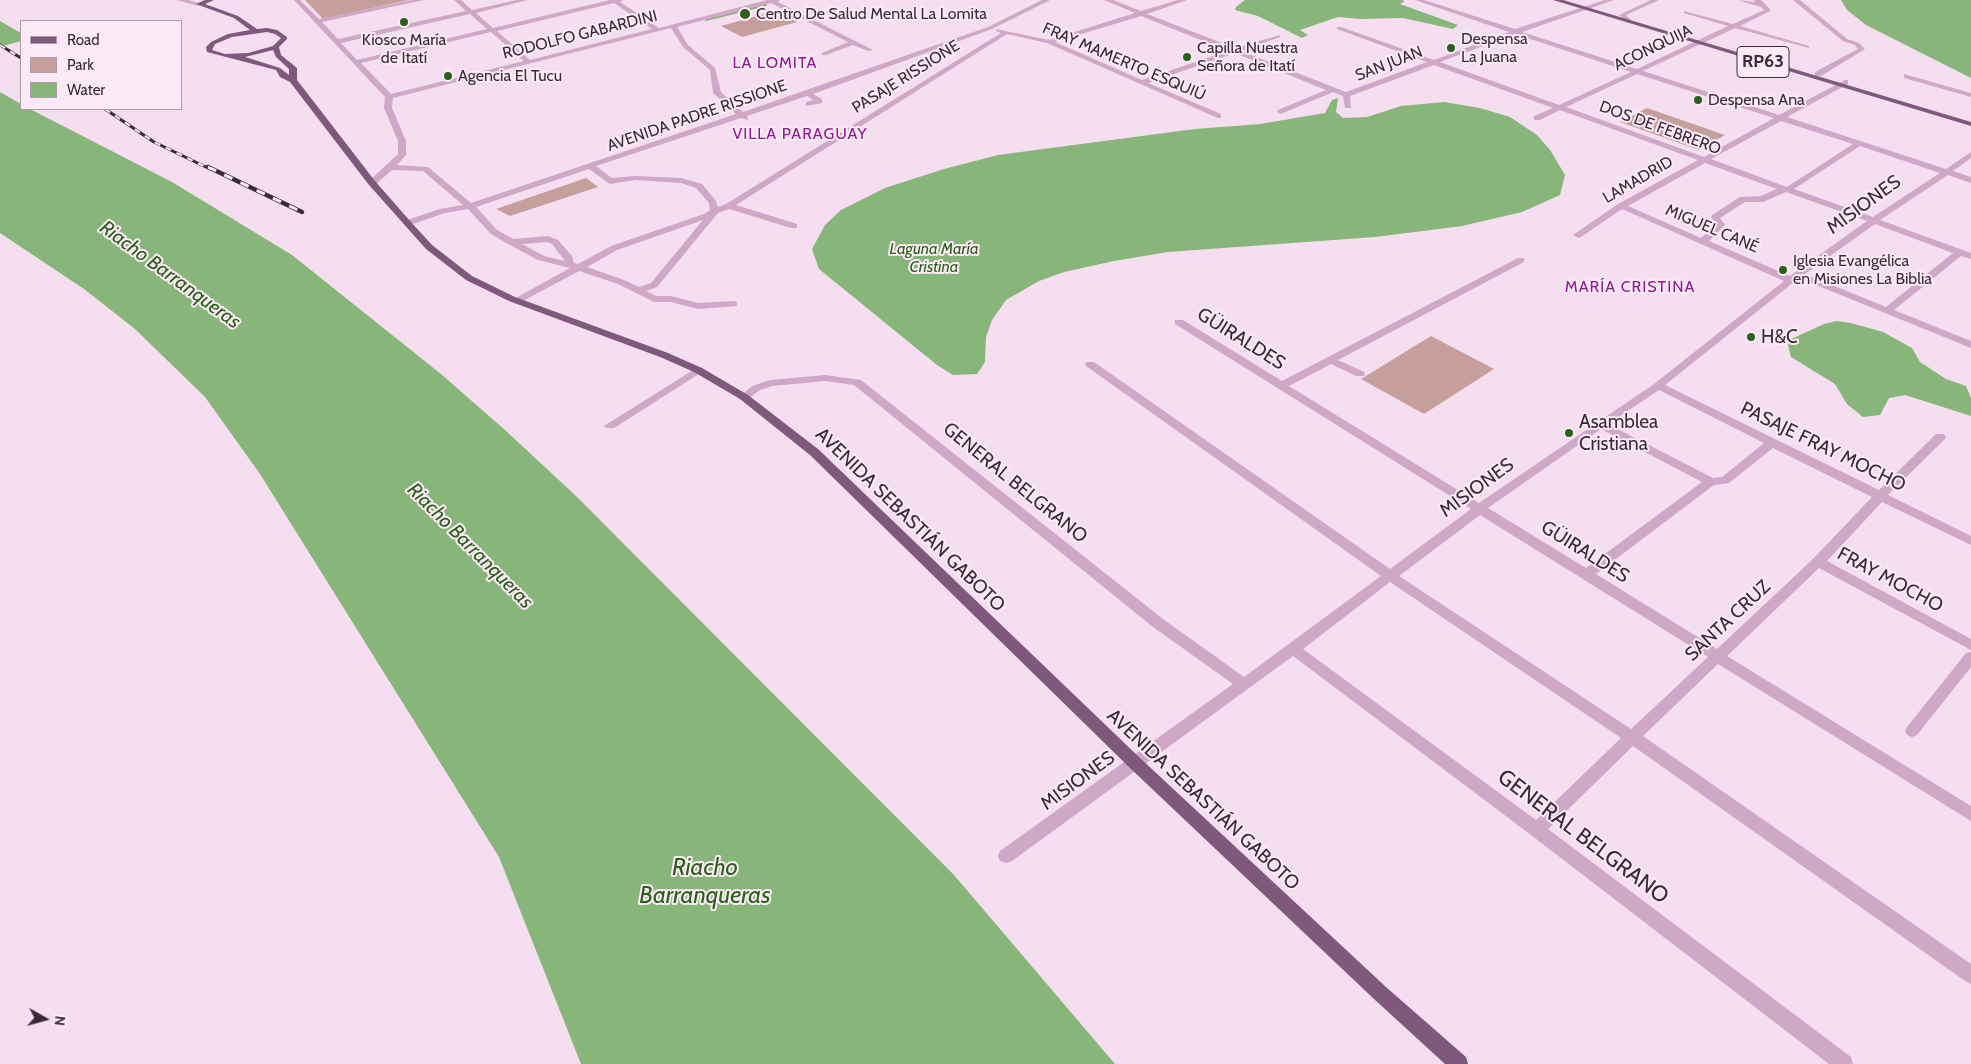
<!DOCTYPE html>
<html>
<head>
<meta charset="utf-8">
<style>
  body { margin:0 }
  #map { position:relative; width:1971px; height:1064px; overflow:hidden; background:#f5deef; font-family:Cabin,sans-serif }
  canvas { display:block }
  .legend { position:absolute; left:20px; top:20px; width:162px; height:90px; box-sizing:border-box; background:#fcebf7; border:1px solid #af9dab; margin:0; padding:6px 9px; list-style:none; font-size:15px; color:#3b293a }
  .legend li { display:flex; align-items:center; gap:10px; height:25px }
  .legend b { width:25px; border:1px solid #af9dab }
  .north { position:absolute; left:20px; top:994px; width:50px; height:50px; -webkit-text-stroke:4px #fcebf7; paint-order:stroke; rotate:97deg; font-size:14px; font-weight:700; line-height:20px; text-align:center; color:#3b293a }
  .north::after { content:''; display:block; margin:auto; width:18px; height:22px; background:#3b293a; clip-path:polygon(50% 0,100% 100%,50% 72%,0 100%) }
</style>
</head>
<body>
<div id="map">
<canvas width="1971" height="1064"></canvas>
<ul class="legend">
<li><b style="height:6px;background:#7e597c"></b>Road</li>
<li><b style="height:14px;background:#c69f9c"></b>Park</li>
<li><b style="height:14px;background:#88b57a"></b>Water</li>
</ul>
<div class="north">N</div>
</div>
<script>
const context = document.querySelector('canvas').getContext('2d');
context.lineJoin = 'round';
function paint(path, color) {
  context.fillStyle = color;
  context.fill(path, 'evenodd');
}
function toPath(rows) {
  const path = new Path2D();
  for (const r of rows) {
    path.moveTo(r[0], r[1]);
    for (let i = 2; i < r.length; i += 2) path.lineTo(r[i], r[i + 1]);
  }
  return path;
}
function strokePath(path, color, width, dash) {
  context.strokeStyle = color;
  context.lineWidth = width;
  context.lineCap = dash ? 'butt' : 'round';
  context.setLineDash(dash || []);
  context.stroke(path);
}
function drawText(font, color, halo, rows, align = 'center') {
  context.font = font + ' Cabin,sans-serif';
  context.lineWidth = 4;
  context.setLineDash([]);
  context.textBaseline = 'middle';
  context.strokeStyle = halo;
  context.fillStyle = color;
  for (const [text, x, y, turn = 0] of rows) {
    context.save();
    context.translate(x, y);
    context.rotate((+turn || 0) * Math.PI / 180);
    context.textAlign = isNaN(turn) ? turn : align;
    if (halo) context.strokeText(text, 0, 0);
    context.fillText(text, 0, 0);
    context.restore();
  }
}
paint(toPath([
  [305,0,409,0,323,19],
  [775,11,797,22,742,37,721,26],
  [1647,108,1725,135,1699,150,1620,122],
  [586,178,598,187,510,216,496,209],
  [1431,336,1494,369,1424,414,1361,379]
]), '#c69f9c');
paint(toPath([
  [1245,0,1401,0,1405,1,1400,4,1458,25,1453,29,1403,18,1361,19,1338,17,1300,30,1308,35,1302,38,1258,16,1235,10,1236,7],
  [1841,0,1971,0,1971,78,1866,25,1847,10],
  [0,21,21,33,21,41,0,47],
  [0,92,21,104,21,109,30,109,172,182,292,255,441,374,505,430,575,495,954,875,1115,1064,581,1064,499,857,260,474,205,397,135,329,84,289,0,233],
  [1338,98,1336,112,1343,118,1367,117,1401,106,1444,102,1480,108,1510,117,1537,135,1550,150,1565,175,1560,195,1522,212,1462,226,1375,237,1168,252,1114,261,1064,272,1039,281,1006,300,992,320,986,337,985,362,977,374,953,375,937,365,819,269,812,249,825,225,841,210,885,188,944,169,998,155,1195,129,1260,124,1325,113,1332,100],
  [1836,321,1851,323,1883,332,1912,348,1920,362,1946,379,1966,386,1971,398,1971,416,1905,395,1889,398,1880,415,1863,417,1847,404,1835,384,1791,357,1787,341,1824,324]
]), '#88b57a');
strokePath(toPath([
  [706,20,766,5]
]), '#88b57a', 2);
paint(toPath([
  [176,0,188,0,202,4,199,6,176,0],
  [294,0,300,0,319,19,412,0,424,0,322,22,338,39,466,11,454,0,461,0,472,10,517,0,528,0,476,13,493,28,610,0,623,0,620,2,659,28,767,0,780,0,778,2,873,50,868,51,853,45,826,55,822,55,822,53,848,42,771,3,677,27,688,45,715,68,721,92,743,112,988,27,1042,0,1050,0,992,29,813,94,822,99,822,103,806,106,806,102,813,100,807,96,747,116,748,120,741,118,596,166,612,178,635,176,681,178,702,184,716,201,718,207,726,204,1001,33,996,31,996,29,1049,40,1135,13,1104,0,1113,0,1141,11,1178,0,1187,0,1147,14,1235,48,1280,35,1280,37,1241,51,1346,92,1427,62,1337,29,1337,27,1341,27,1434,60,1509,32,1415,0,1424,0,1515,29,1605,0,1614,0,1522,32,1637,69,1728,26,1684,13,1684,11,1733,24,1764,10,1761,7,1737,0,1755,2,1754,0,1761,0,1770,9,1770,11,1740,26,1809,46,1809,48,1735,28,1643,71,1779,115,1845,80,1848,80,1848,84,1787,117,1946,169,1971,152,1971,158,1953,171,1971,177,1971,183,1948,175,1880,220,1971,253,1971,259,1961,256,1894,310,1971,341,1971,348,1799,278,1665,385,1879,490,1936,434,1944,434,1946,437,1944,440,1888,495,1971,536,1971,545,1882,502,1827,561,1971,639,1971,650,1819,568,1727,656,1971,806,1971,821,1718,664,1643,736,1971,964,1971,984,1965,981,1633,746,1548,829,1851,1057,1853,1064,1829,1064,1531,835,1293,656,1012,861,1006,863,1000,861,998,856,1000,851,1233,684,1153,627,854,385,825,381,772,386,760,390,748,399,740,399,739,397,752,386,770,380,825,375,861,380,1163,619,1244,677,1381,576,1086,366,1085,364,1086,362,1094,362,1390,569,1471,509,1175,324,1175,320,1183,320,1282,381,1518,258,1524,258,1524,262,1338,360,1364,372,1365,374,1364,376,1356,376,1331,364,1289,386,1479,503,1654,384,1784,281,1622,209,1581,237,1578,238,1573,235,1618,204,1698,160,1560,110,1540,120,1534,120,1534,116,1553,108,1434,65,1350,96,1351,108,1345,108,1343,96,1333,92,1281,114,1277,112,1278,110,1326,90,1235,53,1148,83,1221,114,1221,118,1218,118,1047,43,1007,34,736,205,797,224,797,228,791,228,729,209,718,213,657,287,646,291,656,296,671,296,698,303,734,301,737,302,737,306,698,309,671,302,654,302,618,284,579,271,517,304,514,303,514,299,570,268,538,260,508,244,491,234,468,209,445,213,407,226,404,225,404,221,440,209,463,205,423,171,392,170,375,185,369,185,369,181,398,154,398,141,384,108,385,97,294,0],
  [614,3,652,29,530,60,497,31,614,3],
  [470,14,487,29,357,60,341,43,470,14],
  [1141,16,1228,51,1142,80,1055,42,1141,16],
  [671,28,683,47,710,70,713,93,736,114,471,203,428,167,397,165,406,155,406,141,392,108,393,98,671,28],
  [491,32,524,61,391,94,361,63,491,32],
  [1515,34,1631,72,1559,105,1440,62,1515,34],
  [1637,74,1774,118,1704,157,1566,107,1637,74],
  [1781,121,1853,144,1787,187,1711,159,1781,121],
  [1860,146,1940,173,1873,217,1794,189,1860,146],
  [1705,163,1777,189,1761,196,1740,197,1712,215,1711,217,1716,225,1701,238,1628,206,1705,163],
  [589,169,610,184,635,180,681,183,696,188,709,203,710,210,704,214,611,246,578,264,574,263,572,256,558,240,548,236,513,239,497,230,476,207,589,169],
  [1786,192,1867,221,1790,276,1709,241,1725,225,1720,218,1745,202,1763,202,1786,192],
  [703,220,651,283,639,287,624,280,587,267,617,250,703,220],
  [1875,224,1953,253,1886,307,1805,274,1875,224],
  [547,242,552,244,565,261,544,256,522,244,547,242],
  [1659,390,1764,443,1722,477,1713,478,1608,424,1659,390],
  [1601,429,1702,482,1586,568,1488,508,1601,429],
  [1773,448,1872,497,1813,559,1717,649,1596,574,1714,485,1729,483,1773,448],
  [1480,515,1708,657,1631,729,1399,576,1480,515],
  [1390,582,1621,738,1536,820,1303,649,1390,582],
  [1651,0,1659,0,1626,15,1632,21,1632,23,1628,23,1619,15,1651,0],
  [1793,0,1800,0,1847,39,1859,43,1865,49,1821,76,1815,76,1815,72,1858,49,1855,45,1843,41,1793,0],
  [1904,74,1971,93,1971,97,1904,78,1904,74],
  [698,367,702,368,703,370,702,372,614,428,606,428,604,426,698,367],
  [1971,652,1971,667,1917,735,1912,737,1907,735,1905,731,1907,727,1966,653,1971,652]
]), '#cfa8c8');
paint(toPath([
  [205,0,214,0,205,4,238,16,257,29,267,28,277,30,287,37,287,39,279,47,281,55,297,68,297,80,375,181,410,221,432,245,472,276,515,297,668,353,702,368,748,395,818,449,1140,758,1386,987,1466,1057,1468,1064,1445,1064,1374,999,1130,768,810,455,740,399,694,372,660,357,509,301,466,280,426,249,369,185,290,82,280,77,276,70,207,52,206,47,211,42,228,34,250,30,234,18,196,4,205,0],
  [267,32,275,34,281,38,273,46,248,53,225,54,212,50,215,44,232,37,267,32],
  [273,50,276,57,289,69,289,75,280,68,245,57,273,50],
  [1553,0,1563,0,1971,122,1971,126,1553,0]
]), '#7e597c');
const railFar1 = toPath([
  [0,45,21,58],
  [105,109,154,142,210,169]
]);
const rail = toPath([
  [208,167,302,212]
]);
strokePath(railFar1, '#3b293a', 3);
strokePath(rail, '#3b293a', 4.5);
strokePath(railFar1, '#fcebf7', 2, [6]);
strokePath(rail, '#fcebf7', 3, [9]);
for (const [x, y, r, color] of [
  [745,14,6,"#29611a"],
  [404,22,5,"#29611a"],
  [1451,48,5,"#29611a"],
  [1187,57,5,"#29611a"],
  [448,76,5,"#29611a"],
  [1698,100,5,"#29611a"],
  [1783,270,5,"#29611a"],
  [1751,337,5,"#29611a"],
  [1569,433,5,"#29611a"]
]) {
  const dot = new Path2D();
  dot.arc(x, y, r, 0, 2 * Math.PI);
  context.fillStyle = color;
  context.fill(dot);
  strokePath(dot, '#fcebf7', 2);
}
drawText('16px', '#3b293a', '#fcebf7', [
  ["Centro De Salud Mental La Lomita",756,14],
  ["Despensa",1461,39],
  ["La Juana",1461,57],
  ["Kiosco María",404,40,"center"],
  ["de Itatí",404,58,"center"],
  ["Capilla Nuestra",1197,48],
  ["Señora de Itatí",1197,66],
  ["Agencia El Tucu",458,76],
  ["Despensa Ana",1708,100],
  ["Iglesia Evangélica",1793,261],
  ["en Misiones La Biblia",1793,279]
], 'left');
drawText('16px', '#3b293a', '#fcebf7', [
  ["RODOLFO GABARDINI",580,35,-14],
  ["ACONQUIJA",1653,48,-26],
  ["FRAY MAMERTO ESQUIÚ",1124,62,23],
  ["SAN JUAN",1389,64,-21],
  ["PASAJE RISSIONE",906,77,-32],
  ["AVENIDA PADRE RISSIONE",697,116,-19],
  ["DOS DE FEBRERO",1660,128,20],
  ["LAMADRID",1638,180,-30],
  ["MIGUEL CANÉ",1712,229,23]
]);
context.letterSpacing = '1px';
drawText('16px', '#8e1a92', '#fcebf7', [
  ["LA LOMITA",775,63],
  ["VILLA PARAGUAY",800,134],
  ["MARÍA CRISTINA",1630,287]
]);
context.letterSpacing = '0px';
drawText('italic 16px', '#29611a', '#fcebf7', [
  ["Laguna María",934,249],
  ["Cristina",934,267]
]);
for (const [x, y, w] of [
  [1763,62,52]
]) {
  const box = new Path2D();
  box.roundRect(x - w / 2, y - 15.5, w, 31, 4);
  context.fillStyle = '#fcebf7';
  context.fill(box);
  strokePath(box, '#3b293a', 1);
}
drawText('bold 18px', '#3b293a', null, [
  ["RP63",1763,62]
]);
drawText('19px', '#3b293a', '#fcebf7', [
  ["MISIONES",1864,205,-36],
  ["GÜIRALDES",1241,339,32],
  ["PASAJE FRAY MOCHO",1823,447,26],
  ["GENERAL BELGRANO",1015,483,39],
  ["MISIONES",1477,488,-36],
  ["AVENIDA SEBASTIÁN GABOTO",910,520,44],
  ["GÜIRALDES",1585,552,32],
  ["FRAY MOCHO",1890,580,28],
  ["SANTA CRUZ",1728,621,-43],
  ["MISIONES",1078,781,-36],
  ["AVENIDA SEBASTIÁN GABOTO",1203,800,43]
]);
drawText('19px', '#3b293a', '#fcebf7', [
  ["H&C",1761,337],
  ["Asamblea",1579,422],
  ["Cristiana",1579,444]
], 'left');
drawText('italic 20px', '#29611a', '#fcebf7', [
  ["Riacho Barranqueras",170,275,36],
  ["Riacho Barranqueras",470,546,45]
]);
drawText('22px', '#3b293a', '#fcebf7', [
  ["GENERAL BELGRANO",1583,837,37]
]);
drawText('italic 24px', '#29611a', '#fcebf7', [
  ["Riacho",705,868],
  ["Barranqueras",705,896]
]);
</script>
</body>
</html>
